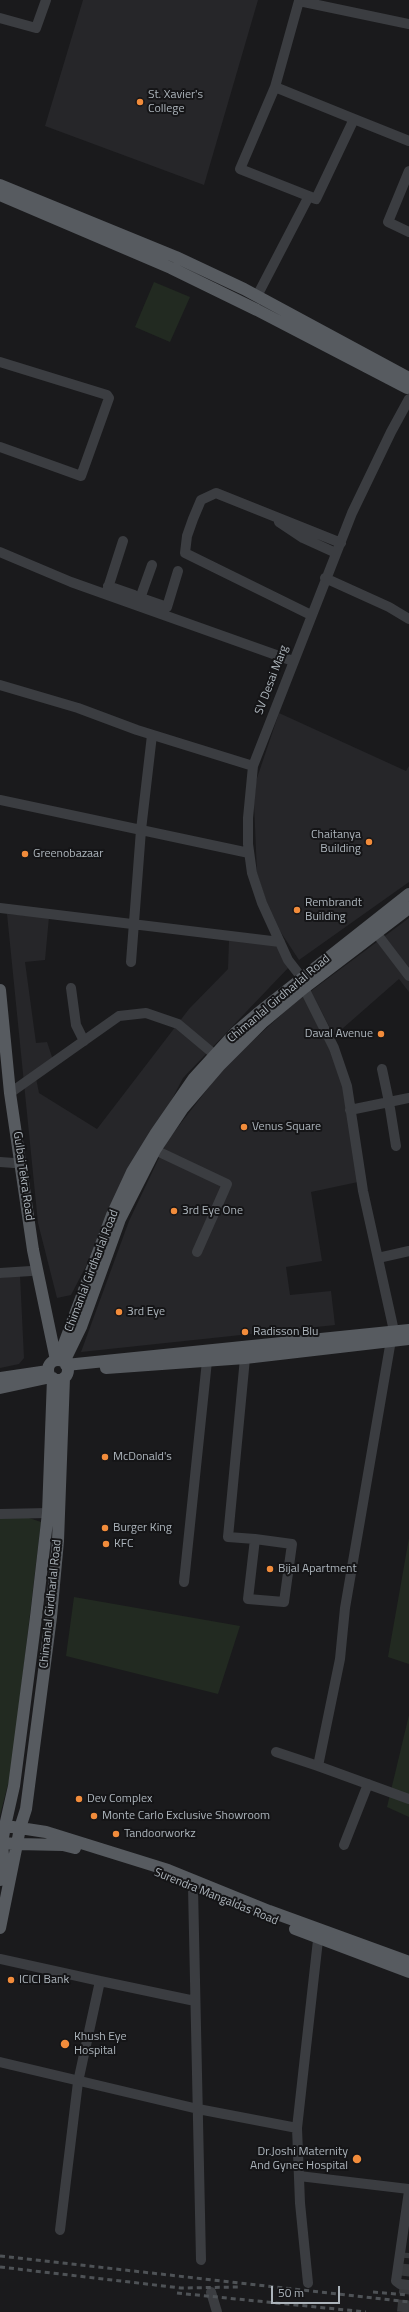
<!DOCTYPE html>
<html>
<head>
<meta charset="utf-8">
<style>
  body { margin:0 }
  #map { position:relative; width:409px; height:2312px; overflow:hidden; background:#1a1a1c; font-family:"Titillium Web",sans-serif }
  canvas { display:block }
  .scale { position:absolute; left:271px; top:2286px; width:69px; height:18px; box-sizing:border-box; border:2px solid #acb4bb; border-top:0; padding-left:5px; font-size:12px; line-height:14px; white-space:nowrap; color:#acb4bb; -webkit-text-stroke:3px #151517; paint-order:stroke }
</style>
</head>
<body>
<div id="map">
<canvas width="409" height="2312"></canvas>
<div class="scale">50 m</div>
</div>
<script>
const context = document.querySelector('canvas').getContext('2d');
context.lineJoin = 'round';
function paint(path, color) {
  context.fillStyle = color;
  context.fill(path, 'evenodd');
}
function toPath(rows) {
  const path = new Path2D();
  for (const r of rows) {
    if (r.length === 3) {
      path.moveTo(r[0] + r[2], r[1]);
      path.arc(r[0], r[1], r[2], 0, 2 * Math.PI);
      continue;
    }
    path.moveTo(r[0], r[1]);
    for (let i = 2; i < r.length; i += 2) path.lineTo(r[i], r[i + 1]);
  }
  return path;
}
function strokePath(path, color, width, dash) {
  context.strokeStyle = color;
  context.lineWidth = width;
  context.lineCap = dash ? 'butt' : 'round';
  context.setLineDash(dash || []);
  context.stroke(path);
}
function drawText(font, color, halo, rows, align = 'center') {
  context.font = font + ' "Titillium Web",sans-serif';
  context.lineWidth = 4;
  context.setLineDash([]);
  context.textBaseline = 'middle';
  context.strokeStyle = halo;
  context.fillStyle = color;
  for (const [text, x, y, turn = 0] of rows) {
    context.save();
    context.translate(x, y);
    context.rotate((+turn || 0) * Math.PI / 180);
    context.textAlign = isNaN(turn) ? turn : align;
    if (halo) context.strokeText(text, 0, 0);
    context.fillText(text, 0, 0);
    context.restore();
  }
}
paint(toPath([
  [83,0,258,0,204,185,45,126],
  [279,713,406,771,409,766,409,882,299,960,280,931,266,900,257,873,254,803,256,781],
  [7,914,49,917,45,960,25,962,36,1043,47,1042,53,1060,35,1073,39,1093,97,1129,189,1009,228,969,229,940,278,944,289,967,183,1078,71,1295,57,1298,38,1223],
  [409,918,409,992,399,979,334,1036,311,991],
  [303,995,330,1050,344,1089,358,1182,311,1192,322,1261,286,1267,290,1295,331,1291,335,1325,81,1352,129,1221,167,1141,226,1065],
  [20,1275,24,1358,19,1364,0,1368,0,1278]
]), '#262629');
paint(toPath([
  [154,282,190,297,170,342,135,327],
  [0,1516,29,1518,41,1522,11,1773,0,1815],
  [409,1538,409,1664,388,1657],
  [74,1597,240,1626,218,1694,66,1656],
  [409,1715,409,1817,387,1807]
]), '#222a21');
strokePath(toPath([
  [403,2312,409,2253]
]), '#37393c', 12, [12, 6]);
strokePath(toPath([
  [0,18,36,28,46,0],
  [275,87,299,1,409,24],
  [354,119,316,199,240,169,275,87,354,119,409,141],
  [409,171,388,222,409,232],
  [257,296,309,196],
  [0,362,107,395,109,398,81,476,0,447],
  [279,522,303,538,336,553],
  [0,552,71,582,293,661],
  [325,578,389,607,409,619],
  [108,586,134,595],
  [106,594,123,541],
  [141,598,167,607,178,571],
  [138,604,152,565],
  [311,615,185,553,187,536,193,519,201,500,216,493,341,543],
  [0,685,78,708,137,730,253,766],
  [0,800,249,853],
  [0,908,280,942],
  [377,934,409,976],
  [131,962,141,830,152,735],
  [302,978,288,960,262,903,252,873,248,844,248,818,253,766,352,513,391,432,409,399],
  [71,988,76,1025,84,1041],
  [304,988,334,1048,347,1086,363,1191,394,1331],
  [382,1069,389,1102,409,1098],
  [10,1093,119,1016,146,1013,178,1024,215,1055],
  [350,1110,389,1102,396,1146],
  [155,1150,227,1184,197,1252],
  [0,1162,14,1163],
  [378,1258,409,1251],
  [0,1273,31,1271],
  [391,1340,345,1608,340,1659,318,1766,409,1799],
  [245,1358,228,1537,255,1539,292,1544,284,1602,248,1599,255,1539],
  [0,1514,48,1513],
  [184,1582,207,1361],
  [276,1752,318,1766],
  [344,1845,368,1784],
  [193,1887,201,2260],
  [0,1959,100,1981,78,2082,60,2230],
  [100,1981,195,2001],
  [0,2062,198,2109,297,2128],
  [299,2176,409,2189],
  [409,2191,396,2281,400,2284,409,2285],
  [308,2283,300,2203,297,2128,319,1931],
  [211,2292,217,2312]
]), '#3b3d41', 10);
strokePath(toPath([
  [0,185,176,257,244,289,409,378],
  [0,195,171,268,257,310,407,388],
  [0,990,10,1093,33,1250,56,1360],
  [58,1360,112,1215,132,1172,156,1133,194,1078,235,1033,257,1014,409,894],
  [58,1370,10],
  [64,1362,81,1327,120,1219,155,1150,183,1108,219,1066,262,1023,304,988,409,908],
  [66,1365,409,1330],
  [106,1368,245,1358,409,1339],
  [0,1378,48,1371],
  [64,1378,58,1541,51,1617,26,1809,20,1828,46,1832,168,1870,269,1911,409,1962],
  [0,1388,51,1377],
  [0,1827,5,1826,14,1786,36,1617,48,1513,53,1378],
  [0,1843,2,1843,17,1844,20,1828,5,1826,2,1843,3,1855,0,1880],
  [0,1928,17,1844,63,1845,75,1848],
  [295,1929,409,1972]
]), '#575b60', 12);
strokePath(toPath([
  [0,2256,409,2302],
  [0,2267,181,2288,239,2287],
  [373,2292,409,2295],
  [177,2293,366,2312]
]), '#4e5256', 3, [5, 4]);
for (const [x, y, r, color] of [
  [140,102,4,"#f28c3b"],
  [369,842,4,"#f28c3b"],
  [25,854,4,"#f28c3b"],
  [297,910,4,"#f28c3b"],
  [381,1034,4,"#f28c3b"],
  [244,1127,4,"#f28c3b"],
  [174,1211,4,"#f28c3b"],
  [119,1312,4,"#f28c3b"],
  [245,1332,4,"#f28c3b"],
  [105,1457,4,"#f28c3b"],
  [105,1528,4,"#f28c3b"],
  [106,1544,4,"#f28c3b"],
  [270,1569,4,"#f28c3b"],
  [79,1799,4,"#f28c3b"],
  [94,1816,4,"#f28c3b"],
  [116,1834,4,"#f28c3b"],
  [11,1980,4,"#f28c3b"],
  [65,2044,5,"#f28c3b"],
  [357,2159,5,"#f28c3b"]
]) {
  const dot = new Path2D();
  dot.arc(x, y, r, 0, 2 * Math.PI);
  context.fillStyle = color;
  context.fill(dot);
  strokePath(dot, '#151517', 1.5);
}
drawText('12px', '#acb4bb', '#151517', [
  ["St. Xavier's",148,95],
  ["College",148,109],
  ["Chaitanya",361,835,"right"],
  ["Building",361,849,"right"],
  ["Greenobazaar",33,854],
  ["Rembrandt",305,903],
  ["Building",305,917],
  ["Daval Avenue",373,1034,"right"],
  ["Venus Square",252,1127],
  ["3rd Eye One",182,1211],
  ["3rd Eye",127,1312],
  ["Radisson Blu",253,1332],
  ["McDonald's",113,1457],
  ["Burger King",113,1528],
  ["KFC",114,1544],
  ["Bijal Apartment",278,1569],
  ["Dev Complex",87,1799],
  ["Monte Carlo Exclusive Showroom",102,1816],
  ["Tandoorworkz",124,1834],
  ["ICICI Bank",19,1980],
  ["Khush Eye",74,2037],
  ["Hospital",74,2051],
  ["Dr.Joshi Maternity",348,2152,"right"],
  ["And Gynec Hospital",348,2166,"right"]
], 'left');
drawText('12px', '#acb4bb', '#151517', [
  ["SV Desai Marg",272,680,-69],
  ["Chimanlal Girdharlal Road",279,999,-40],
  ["Gulbai Tekra Road",23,1176,82],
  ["Chimanlal Girdharlal Road",92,1271,-69],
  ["Chimanlal Girdharlal Road",51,1604,-84],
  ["Surendra Mangaldas Road",216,1897,22]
]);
</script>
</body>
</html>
